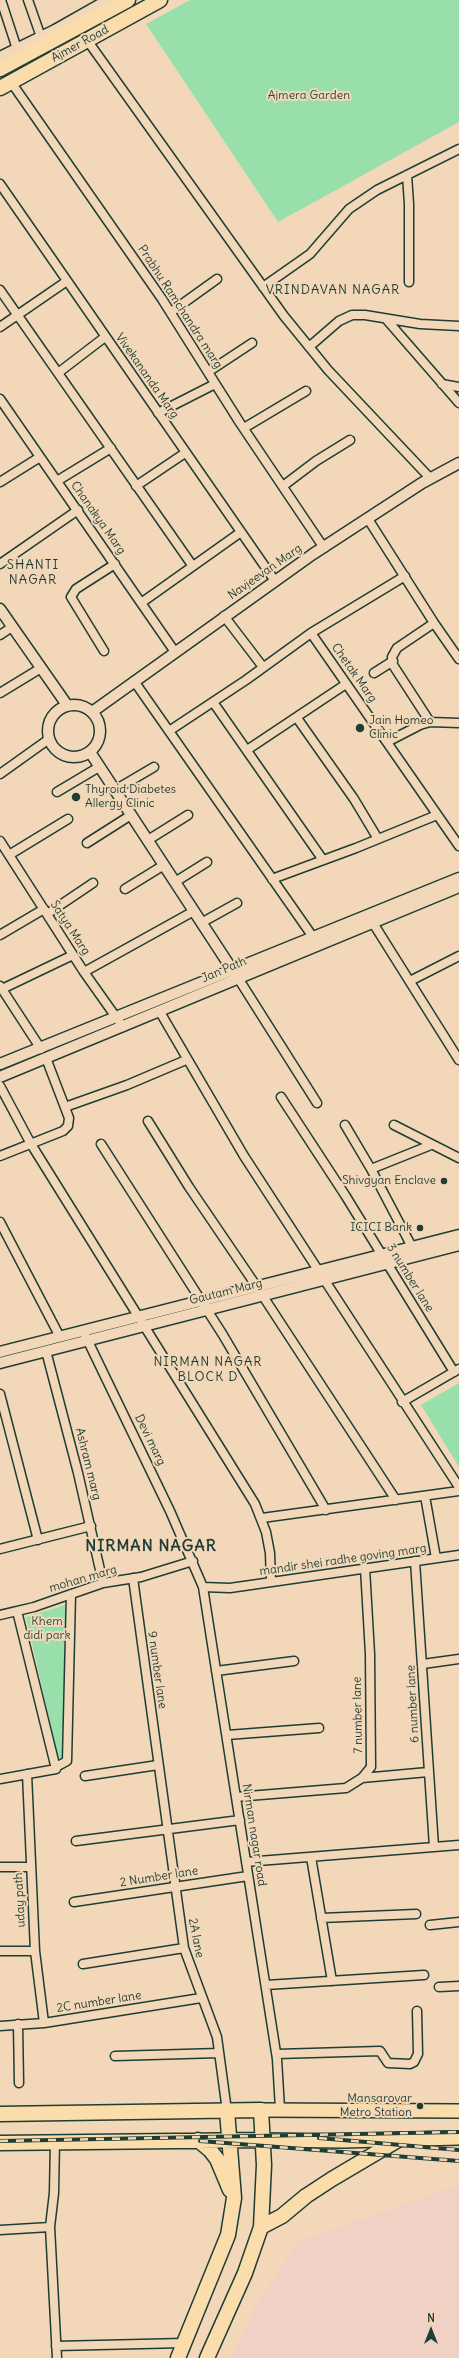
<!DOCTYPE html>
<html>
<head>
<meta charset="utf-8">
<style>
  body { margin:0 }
  #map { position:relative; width:459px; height:2358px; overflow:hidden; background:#f2d8b9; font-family:Delius,sans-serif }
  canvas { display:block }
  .north { position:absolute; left:411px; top:2310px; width:40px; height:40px; -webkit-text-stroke:3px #f2d8b9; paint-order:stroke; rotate:0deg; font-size:11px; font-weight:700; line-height:16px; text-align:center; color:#1f3d34 }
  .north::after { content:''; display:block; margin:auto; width:14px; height:18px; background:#1f3d34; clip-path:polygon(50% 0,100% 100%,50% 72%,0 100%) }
</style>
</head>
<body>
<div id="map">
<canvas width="459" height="2358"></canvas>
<div class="north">N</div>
</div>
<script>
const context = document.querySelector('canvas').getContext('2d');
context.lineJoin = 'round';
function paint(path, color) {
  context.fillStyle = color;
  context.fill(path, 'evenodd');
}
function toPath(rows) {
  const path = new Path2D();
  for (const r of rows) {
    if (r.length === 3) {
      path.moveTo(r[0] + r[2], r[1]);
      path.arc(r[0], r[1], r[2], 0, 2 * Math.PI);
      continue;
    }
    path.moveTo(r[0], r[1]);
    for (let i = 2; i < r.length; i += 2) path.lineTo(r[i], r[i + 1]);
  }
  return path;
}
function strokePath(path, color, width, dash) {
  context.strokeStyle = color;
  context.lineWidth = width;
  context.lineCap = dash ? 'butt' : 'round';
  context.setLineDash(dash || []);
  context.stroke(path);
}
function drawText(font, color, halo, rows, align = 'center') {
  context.font = font + ' Delius,sans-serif';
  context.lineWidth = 4;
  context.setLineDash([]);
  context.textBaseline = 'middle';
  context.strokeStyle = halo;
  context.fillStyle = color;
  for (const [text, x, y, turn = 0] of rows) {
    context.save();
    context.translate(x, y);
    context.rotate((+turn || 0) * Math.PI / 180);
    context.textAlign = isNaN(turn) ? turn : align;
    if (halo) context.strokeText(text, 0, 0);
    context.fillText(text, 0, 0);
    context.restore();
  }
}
paint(toPath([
  [459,2185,459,2358,232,2358,256,2304,299,2241]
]), '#f1d1c6');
paint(toPath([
  [190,0,459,0,459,122,278,222,146,24],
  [459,1383,459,1467,421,1405],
  [65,1605,63,1757,58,1758,26,1617]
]), '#99dfac');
const minor = toPath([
  [1,0,17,49],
  [28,0,41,37],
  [87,40,284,316,328,370,430,478],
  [11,82,162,299,240,423,324,548],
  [407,175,409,204,409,282],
  [0,184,275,581],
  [263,287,310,254,349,209,377,190,459,149],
  [0,290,192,565],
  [171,312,217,279],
  [386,319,459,403],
  [0,327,67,281],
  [309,347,339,321,352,315,365,315,420,324,459,326],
  [208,372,252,343],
  [58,373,105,337],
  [442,384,459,387],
  [0,399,175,652],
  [158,413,215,384],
  [244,428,306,391],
  [57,481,111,448],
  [0,482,40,457],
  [136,486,185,453],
  [283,486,316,461,350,440],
  [368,519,434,623,459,659],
  [0,564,78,510],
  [141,603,241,532],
  [224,616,263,667],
  [311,633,459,846],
  [0,635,12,627],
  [104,651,71,597,76,589,115,564],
  [374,673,393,661],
  [134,681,313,937],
  [0,693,41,668],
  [213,702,323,860],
  [297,718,354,799,378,839],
  [430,722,393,665,392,657,397,648,434,623],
  [169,731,246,680,311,633,405,576],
  [387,742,420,725,430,722,459,723],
  [247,750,346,684],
  [0,774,49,739],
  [115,790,154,767],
  [57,792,99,767],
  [148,840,188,815],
  [0,841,84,972,123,1027],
  [87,843,131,815],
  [9,855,68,819],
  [272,879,356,848,437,815],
  [175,882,207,862],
  [125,889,164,865],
  [47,914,93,883],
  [201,923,237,903],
  [373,923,459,1060],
  [0,935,44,909],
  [84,972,194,911],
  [238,978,317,1103],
  [410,981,459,956],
  [0,986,41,1049],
  [2,989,73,955],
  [160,1012,244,1156,459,1487],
  [0,1086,31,1144,255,1504,266,1532,270,1553,271,1582],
  [281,1097,345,1195,454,1372],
  [65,1107,127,1085,186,1060],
  [148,1121,189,1187,257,1287,396,1500],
  [345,1125,371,1169,412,1247],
  [394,1125,459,1158],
  [101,1144,223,1335,326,1510],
  [0,1156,63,1131,68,1126,69,1118,46,1058],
  [371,1169,431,1145],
  [0,1222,60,1337],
  [85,1335,170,1511,203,1587,277,2059,280,2109],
  [46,1351,78,1473,103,1583],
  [0,1394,38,1540],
  [402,1402,459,1369],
  [425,1496,436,1558],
  [262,1518,459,1491],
  [0,1549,91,1526],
  [415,1561,434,1847],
  [133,1578,184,1948,217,2037,227,2111],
  [203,1587,230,1588,459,1555],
  [0,1615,34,1607,103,1583,141,1577,193,1561],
  [423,1664,459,1659],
  [216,1671,294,1661],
  [227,1735,319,1728],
  [56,1767,67,1761,71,1594],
  [27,1774,35,1951,44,2023],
  [85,1776,158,1765],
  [362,1778,428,1772],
  [0,1779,56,1769,17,1611],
  [236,1797,346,1788,362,1778,371,1767,370,1654,365,1568],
  [76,1841,240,1820],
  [311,1857,332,1981],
  [246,1862,459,1845],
  [0,1867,30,1867],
  [74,1902,248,1876],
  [321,1918,416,1914],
  [430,1925,459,1922],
  [0,1951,35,1951],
  [83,1964,184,1948],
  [266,1985,424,1975],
  [439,1987,459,1986],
  [18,2024,19,2083],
  [0,2026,44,2023,201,1998],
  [277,2054,380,2051,388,2063,410,2064,414,2062,418,2054,417,2011],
  [115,2056,219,2053],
  [55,2141,54,2193,50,2227,57,2358],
  [0,2230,50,2227],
  [56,2346,184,2343]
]);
const tertiary = toPath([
  [0,57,55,30,108,0],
  [0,609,67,705],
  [74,731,26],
  [92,712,313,554,422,483,459,463],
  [90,752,235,974],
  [0,1064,459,878],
  [0,1077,459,887],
  [0,1352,459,1235],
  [0,1363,459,1245]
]);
const primary = toPath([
  [261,2110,459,2111],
  [263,2140,343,2141,459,2138]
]);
const trunk = toPath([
  [0,69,128,0],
  [0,88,160,0],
  [0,2114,261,2110,264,2165,261,2227,245,2273,207,2358],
  [198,2140,210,2150,217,2159,230,2190],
  [0,2143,263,2140],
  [261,2227,282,2216,306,2196,332,2179,398,2140],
  [178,2358,228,2235,234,2198,227,2111]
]);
strokePath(minor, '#1f3d34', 11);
strokePath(tertiary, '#1f3d34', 13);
strokePath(primary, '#1f3d34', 16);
strokePath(trunk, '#1f3d34', 17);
strokePath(minor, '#f2d8b9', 8);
strokePath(tertiary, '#f2d8b9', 10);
strokePath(primary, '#faddab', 13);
strokePath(trunk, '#faddab', 14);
const rail = toPath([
  [319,2138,459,2150],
  [0,2141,459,2132],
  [200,2141,459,2161]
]);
strokePath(rail, '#1f3d34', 4);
strokePath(rail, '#f2d8b9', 2.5, [8]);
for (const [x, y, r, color] of [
  [360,728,5,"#1f3d34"],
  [76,797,5,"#1f3d34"],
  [444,1181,4,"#1f3d34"],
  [420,1228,4,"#1f3d34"],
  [420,2106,4,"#1f3d34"]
]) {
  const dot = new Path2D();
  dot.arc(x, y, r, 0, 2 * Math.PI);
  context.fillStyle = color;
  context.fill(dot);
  strokePath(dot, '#f2d8b9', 1.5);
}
drawText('12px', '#1f3d34', '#f2d8b9', [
  ["Ajmer Road",80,44,-29],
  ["Prabhu Ramchandra marg",180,307,57],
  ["Vivekananda Marg",147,376,55],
  ["Chanakya Marg",98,518,55],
  ["Navjeevan Marg",265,572,-35],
  ["Chetak Marg",354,673,55],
  ["Satya Marg",70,928,57],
  ["Jan Path",224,970,-23],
  ["3 number lane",410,1278,58],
  ["Gautam Marg",226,1292,-14],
  ["Devi marg",150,1440,64],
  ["Ashram marg",88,1464,76],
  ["mandir shei radhe goving marg",343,1560,-8],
  ["mohan marg",83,1579,-16],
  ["9 number lane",157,1670,82],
  ["6 number lane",413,1704,-93],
  ["7 number lane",358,1715,-91],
  ["Nirman nagar road",254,1835,81],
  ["2 Number lane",159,1877,-9],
  ["uday path",20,1900,-93],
  ["2A lane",196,1938,79],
  ["2C number lane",99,2002,-9]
]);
drawText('12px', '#2b4d40', '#f2d8b9', [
  ["Ajmera Garden",309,96],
  ["Khem",47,1622],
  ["didi park",47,1636]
]);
drawText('12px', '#1f3d34', '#f2d8b9', [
  ["Jain Homeo",369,721,"left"],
  ["Clinic",369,735,"left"],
  ["Thyroid Diabetes",85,790,"left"],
  ["Allergy Clinic",85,804,"left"],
  ["Shivgyan Enclave",436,1181],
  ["ICICI Bank",412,1228],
  ["Mansarovar",412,2099],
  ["Metro Station",412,2113]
], 'right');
context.letterSpacing = '1px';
drawText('13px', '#1f3d34', '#f2d8b9', [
  ["VRINDAVAN NAGAR",333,290],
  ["SHANTI",33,565],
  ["NAGAR",33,580],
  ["NIRMAN NAGAR",208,1362],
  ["BLOCK D",208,1377]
]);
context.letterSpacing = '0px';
context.letterSpacing = '1px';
drawText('bold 16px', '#1f3d34', '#f2d8b9', [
  ["NIRMAN NAGAR",151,1546]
]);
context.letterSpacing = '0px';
</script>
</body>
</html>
